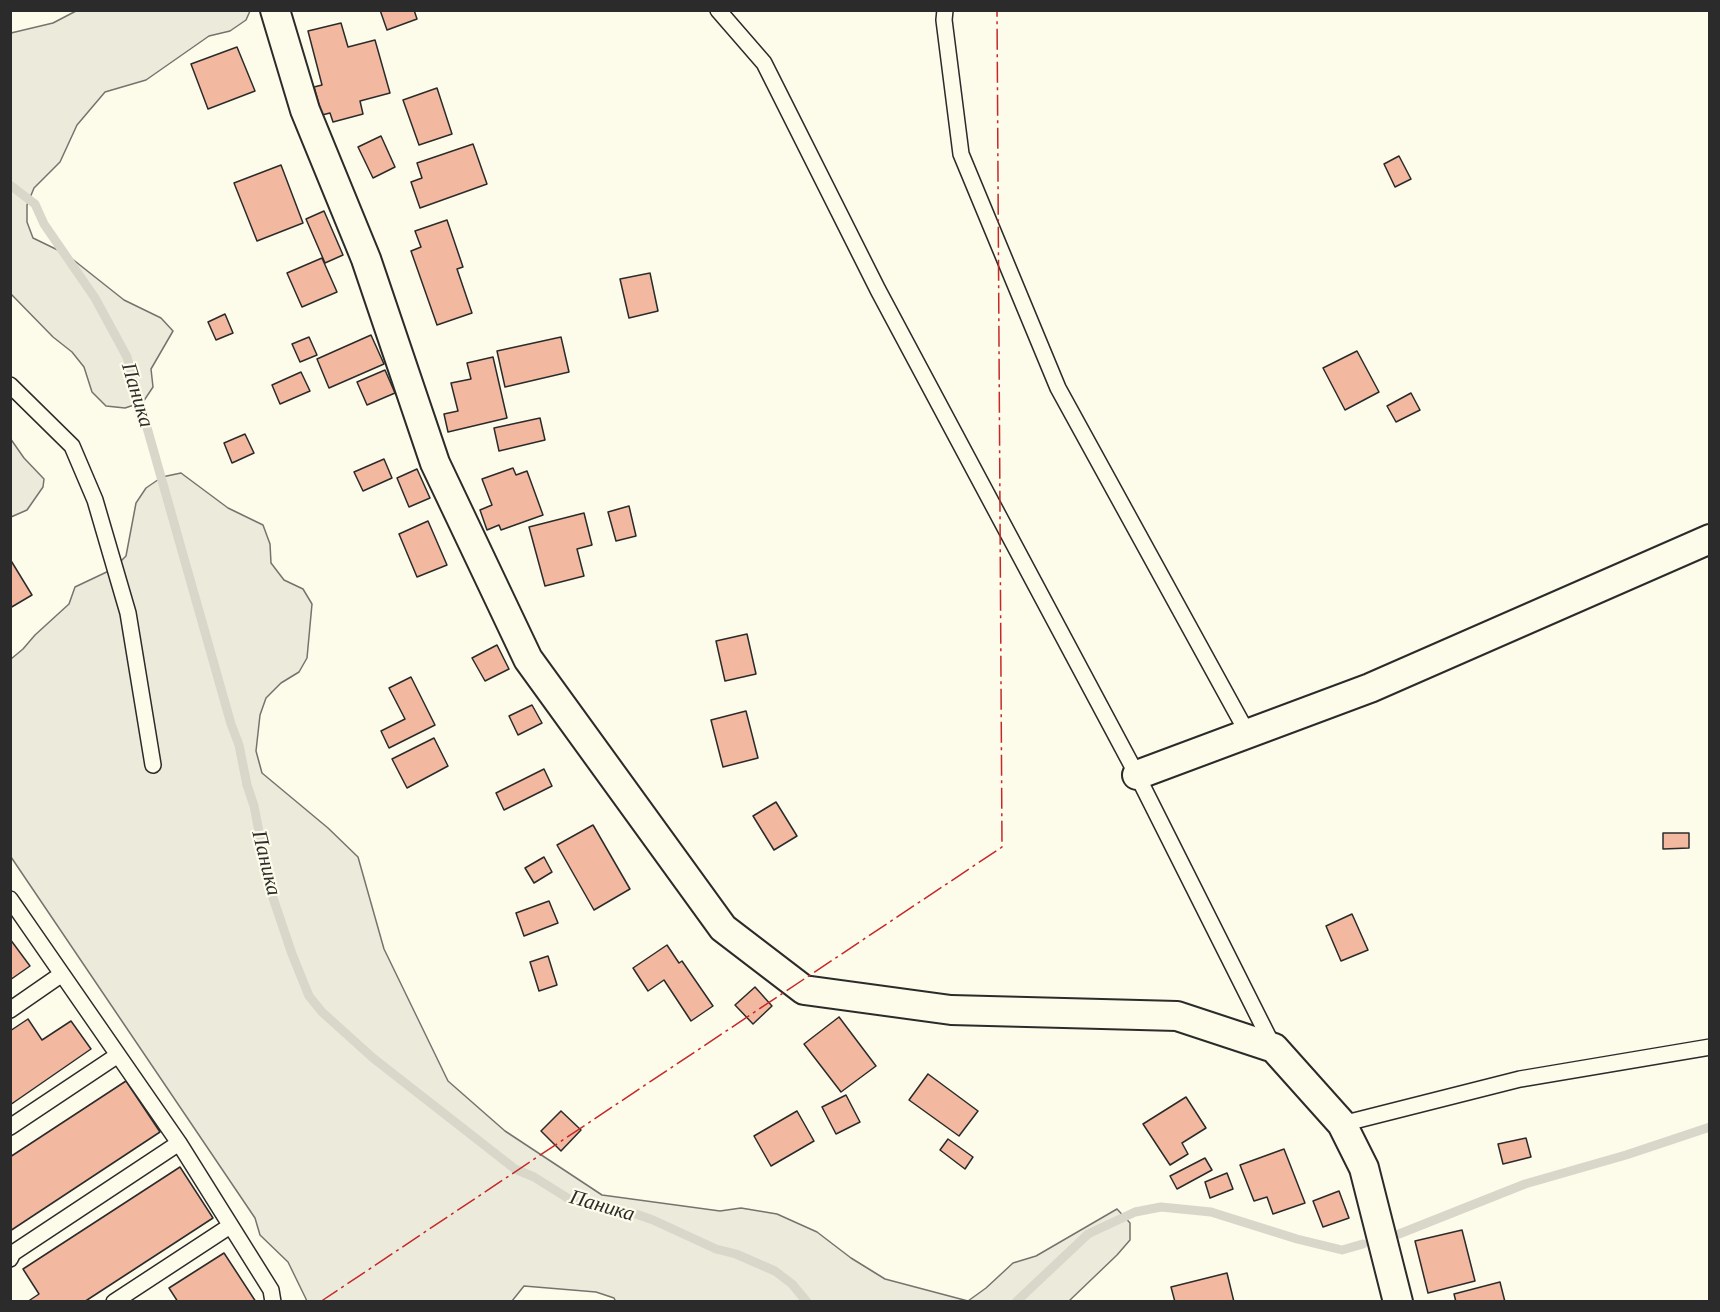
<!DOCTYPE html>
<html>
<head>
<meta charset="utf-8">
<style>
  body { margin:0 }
  #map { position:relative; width:1720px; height:1312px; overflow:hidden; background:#fdfbea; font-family:"Libre Baskerville",serif }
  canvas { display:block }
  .frame { position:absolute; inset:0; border:12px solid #2b2b2b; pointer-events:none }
</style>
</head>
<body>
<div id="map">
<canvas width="1720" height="1312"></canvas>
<div class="frame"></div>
</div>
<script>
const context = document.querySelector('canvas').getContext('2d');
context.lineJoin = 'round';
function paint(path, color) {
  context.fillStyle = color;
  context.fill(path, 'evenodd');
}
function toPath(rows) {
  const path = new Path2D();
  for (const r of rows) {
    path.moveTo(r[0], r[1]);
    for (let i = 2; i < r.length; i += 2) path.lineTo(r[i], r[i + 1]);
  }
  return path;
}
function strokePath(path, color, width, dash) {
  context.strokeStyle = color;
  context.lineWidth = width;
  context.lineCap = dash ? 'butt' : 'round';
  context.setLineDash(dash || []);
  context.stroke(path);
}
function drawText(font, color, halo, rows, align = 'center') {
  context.font = font + ' "Libre Baskerville",serif';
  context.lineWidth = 4.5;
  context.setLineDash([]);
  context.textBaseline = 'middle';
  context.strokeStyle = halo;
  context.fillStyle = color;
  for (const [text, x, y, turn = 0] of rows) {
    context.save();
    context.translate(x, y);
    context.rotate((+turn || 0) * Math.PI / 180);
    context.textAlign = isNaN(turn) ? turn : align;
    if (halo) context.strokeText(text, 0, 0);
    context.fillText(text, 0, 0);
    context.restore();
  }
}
const green = toPath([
  [76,11,250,11,246,20,230,31,209,36,146,80,105,92,77,125,60,162,34,188,27,205,27,222,33,238,66,254,124,300,161,318,173,331,151,369,153,387,143,402,125,408,106,406,92,392,84,367,72,352,53,337,11,294,11,33,53,23,76,11],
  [10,438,24,458,44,479,43,487,27,510,11,517,10,438],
  [181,473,228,508,263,525,270,544,271,563,284,580,303,589,312,604,307,658,299,672,281,683,266,698,260,715,256,751,262,773,328,828,358,857,384,949,448,1081,505,1131,602,1195,720,1211,741,1208,777,1214,817,1232,851,1258,885,1279,968,1301,986,1288,1013,1263,1036,1256,1117,1209,1130,1223,1130,1240,1117,1255,1069,1301,616,1302,614,1298,596,1292,524,1286,512,1301,307,1301,288,1262,260,1235,255,1218,11,857,11,659,23,649,35,635,69,604,75,587,113,569,126,556,136,503,146,488,162,477,181,473]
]);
paint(green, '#ecebdb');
strokePath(green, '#74746e', 1.5);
strokePath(toPath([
  [10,185,35,204,44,224,95,298,127,357,231,724,239,745,247,785,254,806,270,889,292,954,309,996,322,1012,373,1058,515,1169,534,1177,569,1199,589,1206,633,1213,653,1220,716,1249,736,1254,775,1271,792,1284,807,1302],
  [1399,1234,1525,1184,1626,1155,1710,1127],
  [1016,1302,1088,1234,1135,1212,1161,1207,1211,1212,1297,1239,1342,1250,1363,1244]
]), '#d8d7c9', 9);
const building = toPath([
  [380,10,414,10,417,19,387,30,380,10],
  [341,23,348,47,375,40,390,93,360,101,363,114,333,122,330,113,322,115,314,87,322,85,308,31,341,23],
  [237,47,255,91,208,109,191,64,237,47],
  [437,88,452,134,419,145,403,100,437,88],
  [381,136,395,167,373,178,358,147,381,136],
  [473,144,487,184,420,208,411,182,422,178,417,163,473,144],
  [1399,156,1411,179,1395,187,1384,164,1399,156],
  [281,165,303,223,257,241,234,183,281,165],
  [324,211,343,255,325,263,306,219,324,211],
  [447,220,463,267,457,269,472,313,437,325,411,251,421,247,415,231,447,220],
  [322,258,337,292,302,307,287,273,322,258],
  [650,273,658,311,629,318,620,279,650,273],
  [225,314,233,333,216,340,208,322,225,314],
  [371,335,384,364,329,388,317,359,371,335],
  [309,337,317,355,300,362,292,344,309,337],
  [561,337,569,372,505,387,497,351,561,337],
  [1357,351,1379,392,1345,410,1323,368,1357,351],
  [493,357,507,418,448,432,444,414,458,411,451,383,471,379,467,363,493,357],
  [385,370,395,393,367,405,357,382,385,370],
  [301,372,310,391,280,404,272,385,301,372],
  [1411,393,1420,410,1396,422,1387,406,1411,393],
  [540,418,545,440,499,451,494,428,540,418],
  [245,434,254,453,232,463,224,443,245,434],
  [384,459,392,478,363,491,354,472,384,459],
  [513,468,516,475,527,471,543,515,501,530,499,525,487,530,480,510,492,505,482,479,513,468],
  [417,469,430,498,409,507,397,478,417,469],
  [629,506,636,536,616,541,608,512,629,506],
  [584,513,592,545,577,549,584,576,545,586,529,527,584,513],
  [428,521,447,565,417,577,399,534,428,521],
  [10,559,32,595,10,608,10,559],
  [747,634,756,674,725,681,716,641,747,634],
  [497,645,509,669,485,681,472,658,497,645],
  [411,677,435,725,389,748,381,731,405,719,389,688,411,677],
  [532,705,542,723,518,735,509,716,532,705],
  [746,711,758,758,723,767,711,720,746,711],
  [434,738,448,766,407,788,392,759,434,738],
  [544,769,552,786,504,810,496,793,544,769],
  [776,802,797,836,774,850,753,816,776,802],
  [593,825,630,889,594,910,557,845,593,825],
  [1663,833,1689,833,1689,848,1663,849,1663,833],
  [544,857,552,872,534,883,525,868,544,857],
  [549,901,558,923,524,936,516,913,549,901],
  [1352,914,1368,950,1341,961,1326,926,1352,914],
  [10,939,30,966,10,980,10,939],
  [667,945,679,963,682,961,713,1006,691,1021,664,980,648,991,633,968,667,945],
  [548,956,557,985,539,991,530,962,548,956],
  [755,987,772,1006,753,1024,735,1005,755,987],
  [839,1017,876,1066,841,1092,804,1044,839,1017],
  [28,1019,42,1040,71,1021,91,1049,10,1105,10,1031,28,1019],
  [928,1074,978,1111,959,1136,909,1100,928,1074],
  [126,1081,160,1132,10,1231,10,1157,126,1081],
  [846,1095,860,1122,836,1134,822,1107,846,1095],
  [1186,1097,1206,1128,1182,1143,1188,1154,1170,1165,1143,1124,1186,1097],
  [561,1111,581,1130,561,1151,541,1131,561,1111],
  [797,1111,814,1141,771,1166,754,1136,797,1111],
  [1526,1138,1531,1157,1503,1164,1498,1144,1526,1138],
  [948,1139,973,1157,965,1169,940,1150,948,1139],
  [1284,1149,1305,1203,1273,1214,1267,1197,1254,1201,1240,1165,1284,1149],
  [1205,1158,1212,1170,1177,1189,1170,1176,1205,1158],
  [180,1167,213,1218,84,1302,27,1302,39,1294,23,1269,180,1167],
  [1227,1173,1233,1189,1210,1198,1205,1182,1227,1173],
  [1339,1191,1349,1218,1323,1227,1313,1201,1339,1191],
  [1462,1230,1475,1281,1428,1293,1415,1241,1462,1230],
  [224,1253,256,1302,178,1302,169,1288,224,1253],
  [1227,1273,1234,1302,1175,1302,1171,1287,1227,1273],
  [1500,1282,1505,1302,1456,1302,1454,1294,1500,1282]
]);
paint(building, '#f2b8a0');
strokePath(building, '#2b2b2b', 1.5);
const lane = toPath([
  [718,10,764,63,878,290,1137,775,1274,1048],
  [945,10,944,20,961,154,1058,388,1248,734],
  [10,385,72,446,95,500,128,613,153,765],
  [10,899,179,1143,271,1290,273,1302],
  [10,1010,62,974],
  [1342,1124,1520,1079,1710,1047],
  [10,1127,118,1055],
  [10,1259,13,1253,179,1143],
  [114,1302,230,1226]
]);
const street = toPath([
  [275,10,305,110,366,259,435,463,528,659,723,928,804,990,951,1010,1177,1016,1274,1048,1342,1124,1364,1168,1398,1302],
  [1137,775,1370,688,1710,539]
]);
strokePath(lane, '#2b2b2b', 18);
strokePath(street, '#2b2b2b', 32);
strokePath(lane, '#fdfbea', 15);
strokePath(street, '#fdfbea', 28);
strokePath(toPath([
  [320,1302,1002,847,997,10]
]), '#c62828', 1.5, [21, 4.5, 3, 4.5]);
drawText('italic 21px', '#2b2b2b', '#fdfbea', [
  ["Паника",137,395,73],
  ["Паника",266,863,76],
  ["Паника",602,1206,16]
]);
</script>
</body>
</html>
